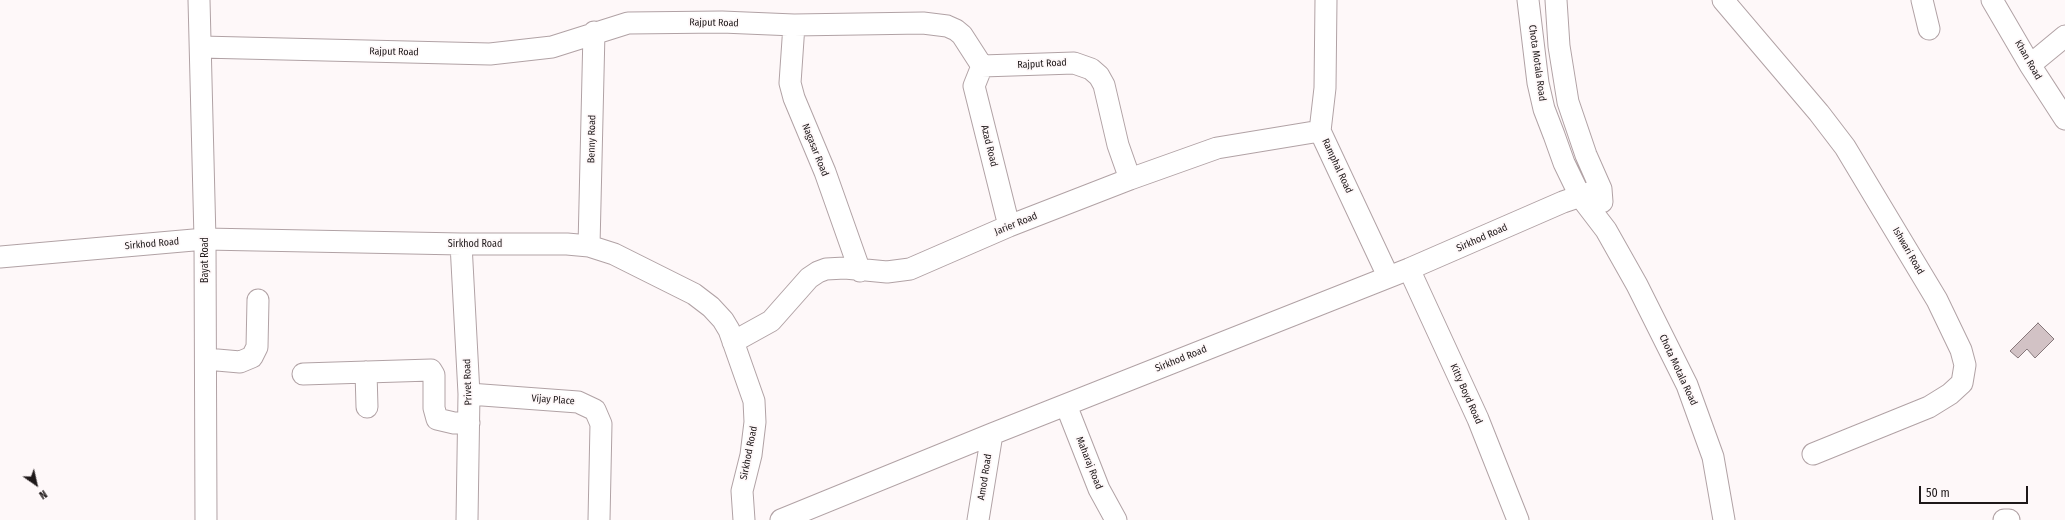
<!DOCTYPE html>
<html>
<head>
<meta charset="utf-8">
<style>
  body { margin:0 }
  #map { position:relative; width:2065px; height:520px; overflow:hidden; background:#fef8f9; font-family:"Fira Sans Condensed",sans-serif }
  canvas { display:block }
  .north { position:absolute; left:16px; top:464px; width:40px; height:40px; -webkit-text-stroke:3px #fef8f9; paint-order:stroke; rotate:146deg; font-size:11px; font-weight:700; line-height:16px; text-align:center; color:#1e1819 }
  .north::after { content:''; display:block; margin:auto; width:14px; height:18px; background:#1e1819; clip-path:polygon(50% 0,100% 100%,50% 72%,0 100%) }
  .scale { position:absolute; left:1919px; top:486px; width:109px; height:18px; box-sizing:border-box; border:2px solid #1e1819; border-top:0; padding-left:5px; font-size:12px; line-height:14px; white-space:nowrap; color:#1e1819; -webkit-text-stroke:3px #fef8f9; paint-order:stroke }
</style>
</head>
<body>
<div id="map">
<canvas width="2065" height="520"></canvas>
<div class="north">N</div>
<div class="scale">50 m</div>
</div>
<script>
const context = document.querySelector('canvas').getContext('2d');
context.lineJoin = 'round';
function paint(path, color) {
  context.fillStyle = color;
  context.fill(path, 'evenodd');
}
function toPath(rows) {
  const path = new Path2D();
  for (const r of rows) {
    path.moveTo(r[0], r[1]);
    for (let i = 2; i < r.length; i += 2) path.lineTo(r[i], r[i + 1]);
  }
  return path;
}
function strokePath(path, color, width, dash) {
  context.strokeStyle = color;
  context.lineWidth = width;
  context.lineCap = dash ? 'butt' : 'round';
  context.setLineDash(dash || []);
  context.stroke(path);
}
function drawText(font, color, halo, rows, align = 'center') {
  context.font = font + ' "Fira Sans Condensed",sans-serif';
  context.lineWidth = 3.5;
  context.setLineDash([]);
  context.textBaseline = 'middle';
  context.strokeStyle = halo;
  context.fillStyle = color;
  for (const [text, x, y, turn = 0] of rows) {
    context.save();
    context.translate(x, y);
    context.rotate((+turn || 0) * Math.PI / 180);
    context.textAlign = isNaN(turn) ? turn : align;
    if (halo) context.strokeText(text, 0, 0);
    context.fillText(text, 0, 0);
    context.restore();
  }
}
const building = toPath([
  [2038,323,2054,339,2035,358,2027,349,2018,358,2010,351,2038,323]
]);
paint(building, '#d2c2c5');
strokePath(building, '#86787b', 1);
const minor = toPath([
  [199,0,205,239,206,520],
  [1326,0,1325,88,1320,131,1388,276],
  [1528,0,1538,83,1544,109,1554,135,1564,163,1580,196,1606,230,1637,285,1687,385,1713,457,1724,520],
  [1556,0,1559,46,1568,102,1586,155,1601,189,1602,202],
  [1723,0,1819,113,1845,147,1937,300,1961,350,1965,365,1962,383,1950,394,1929,407,1813,454],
  [1922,0,1929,29],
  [1992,0,2030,65,2065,119],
  [794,25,790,83,794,98,825,172,860,271],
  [201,47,490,54,552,47,628,23,722,22,794,25,923,23,947,26,956,30,962,35,982,66,1074,63,1091,69,1099,76,1104,85,1118,145,1130,179],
  [2030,65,2065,36],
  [982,66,974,86,1009,226],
  [461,244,469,394,467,520],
  [589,246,594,32],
  [0,257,205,239,461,244,567,244,589,246,614,254,694,294,711,307,723,320,729,330,754,401,755,422,751,455,742,491,744,520],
  [1409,269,1478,419,1518,520],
  [733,342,771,321,809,278,818,272,826,269,845,268,887,272,910,269,1009,226,1130,179,1217,148,1320,131],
  [206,359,240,362,252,357,257,347,258,300],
  [366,372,367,407],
  [303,374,431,370,434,375,434,408,437,419,454,423,469,423],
  [469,394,578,402,595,410,601,424,599,520],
  [1066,405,1099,489,1116,520],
  [781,520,992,434,1409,269,1563,202,1601,189],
  [978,520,992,434],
  [2004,520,2009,520]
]);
strokePath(minor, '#b1a2a5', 23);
strokePath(minor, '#fff', 21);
drawText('10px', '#1e1819', '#fef8f9', [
  ["Rajput Road",714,23,1],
  ["Rajput Road",394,52,1],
  ["Khan Road",2028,60,60],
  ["Chota Motala Road",1537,63,82],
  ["Rajput Road",1042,64,-3],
  ["Benny Road",592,139,-89],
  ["Azad Road",989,146,76],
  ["Nagasar Road",815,150,68],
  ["Ramphal Road",1337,166,65],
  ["Jarier Road",1016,224,-22],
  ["Sirkhod Road",1482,238,-24],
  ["Sirkhod Road",152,244,-5],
  ["Sirkhod Road",475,244],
  ["Ishwari Road",1908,251,60],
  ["Bayat Road",205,260,-90],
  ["Sirkhod Road",1181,359,-22],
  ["Chota Motala Road",1678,370,65],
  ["Privet Road",468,382,-92],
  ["Kitty Boyd Road",1466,394,66],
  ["Vijay Place",553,400,4],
  ["Sirkhod Road",749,453,-79],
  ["Maharaj Road",1089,463,68],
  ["Amod Road",985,477,-81]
]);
</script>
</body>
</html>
